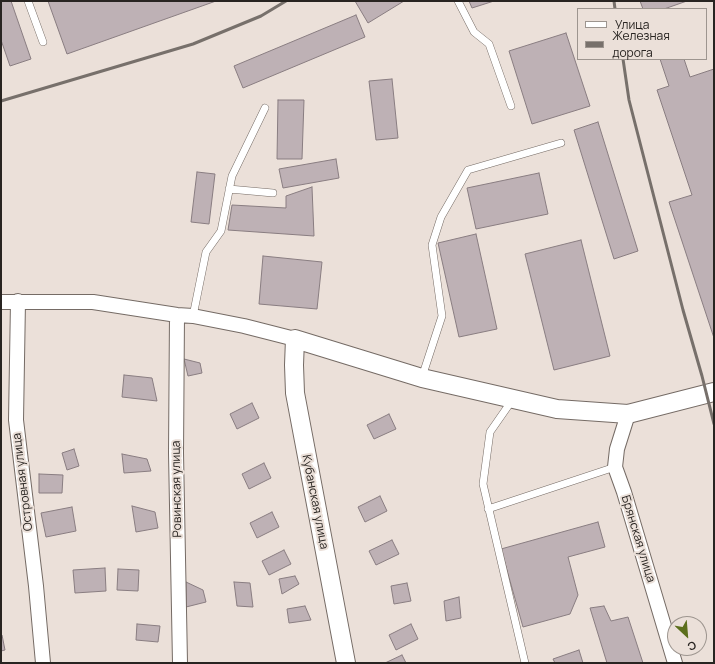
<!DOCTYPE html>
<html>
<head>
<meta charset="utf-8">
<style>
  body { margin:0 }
  #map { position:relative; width:715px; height:664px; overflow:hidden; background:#ebe0d9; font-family:Manrope,sans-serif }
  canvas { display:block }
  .frame { position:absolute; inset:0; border:2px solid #282421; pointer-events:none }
  .legend { position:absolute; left:577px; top:8px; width:130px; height:52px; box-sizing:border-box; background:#ebe0d9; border:1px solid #9d958f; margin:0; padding:5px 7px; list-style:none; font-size:12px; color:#282421 }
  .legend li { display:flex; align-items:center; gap:8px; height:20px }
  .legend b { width:20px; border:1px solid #9d958f }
  .north { position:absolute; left:667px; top:616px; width:40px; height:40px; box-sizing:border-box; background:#ebe0d9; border:1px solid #9d958f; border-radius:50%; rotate:154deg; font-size:11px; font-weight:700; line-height:16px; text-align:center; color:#282421 }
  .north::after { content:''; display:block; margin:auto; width:14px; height:18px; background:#5c6f1c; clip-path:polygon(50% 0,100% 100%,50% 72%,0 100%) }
</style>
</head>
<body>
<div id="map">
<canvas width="715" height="664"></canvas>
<div class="frame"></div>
<ul class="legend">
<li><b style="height:5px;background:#fff"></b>Улица</li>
<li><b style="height:5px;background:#77706b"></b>Железная дорога</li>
</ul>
<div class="north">С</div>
</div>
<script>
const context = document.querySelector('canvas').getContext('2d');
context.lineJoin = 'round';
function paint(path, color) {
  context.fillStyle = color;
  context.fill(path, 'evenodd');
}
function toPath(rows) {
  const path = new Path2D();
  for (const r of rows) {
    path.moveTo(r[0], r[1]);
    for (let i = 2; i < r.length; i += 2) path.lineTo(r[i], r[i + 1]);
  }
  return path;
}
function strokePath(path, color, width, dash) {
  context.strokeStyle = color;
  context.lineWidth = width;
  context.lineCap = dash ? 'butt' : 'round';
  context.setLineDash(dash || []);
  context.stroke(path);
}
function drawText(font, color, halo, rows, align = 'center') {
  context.font = font + ' Manrope,sans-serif';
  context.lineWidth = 4;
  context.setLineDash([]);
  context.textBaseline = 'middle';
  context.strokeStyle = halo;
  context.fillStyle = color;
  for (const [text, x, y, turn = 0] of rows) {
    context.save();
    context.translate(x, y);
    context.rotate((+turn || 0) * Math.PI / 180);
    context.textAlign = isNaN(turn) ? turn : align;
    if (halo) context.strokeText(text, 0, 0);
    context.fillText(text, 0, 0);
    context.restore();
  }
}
const building = toPath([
  [1,1,11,1,31,59,10,66,1,40,1,1],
  [48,1,216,1,67,54,48,1],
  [355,1,404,1,368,23,355,1],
  [469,1,494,1,472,8,469,1],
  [640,1,687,1,664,9,643,9,640,1],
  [356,15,365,37,243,88,234,66,356,15],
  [566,33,590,106,532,124,509,51,566,33],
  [660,59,684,59,690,77,714,69,714,338,669,202,692,195,657,90,669,86,660,59],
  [392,79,398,138,376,140,369,81,392,79],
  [278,100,304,100,302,159,277,159,278,100],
  [598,122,638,251,614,259,574,130,598,122],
  [336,159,339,178,283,188,279,169,336,159],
  [197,172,215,174,209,224,191,222,197,172],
  [539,173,548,214,476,229,467,188,539,173],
  [312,187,314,236,228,230,232,205,286,208,286,196,312,187],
  [476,234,497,329,459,337,438,243,476,234],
  [581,240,610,356,554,370,525,254,581,240],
  [263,256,322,262,317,309,259,304,263,256],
  [184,359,200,363,202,373,188,376,184,359],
  [124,375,152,378,157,401,122,397,124,375],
  [252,403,259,418,237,429,230,414,252,403],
  [389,414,396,429,374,439,367,425,389,414],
  [74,449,79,466,67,470,62,453,74,449],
  [122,454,147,459,151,471,124,473,122,454],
  [264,463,271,478,249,489,242,474,264,463],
  [39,474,63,475,62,493,39,493,39,474],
  [380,496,387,511,365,522,358,507,380,496],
  [132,506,155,512,158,528,136,532,132,506],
  [72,507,76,531,46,537,41,513,72,507],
  [272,512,279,527,257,538,250,523,272,512],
  [598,522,605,547,568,557,578,595,570,614,523,627,501,549,598,522],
  [392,540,399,554,376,565,369,551,392,540],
  [284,550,291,564,269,575,262,561,284,550],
  [105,568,106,591,75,593,73,570,105,568],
  [118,569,139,570,138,591,117,590,118,569],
  [295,576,299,584,282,594,279,579,295,576],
  [186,582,203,590,206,602,186,607,186,582],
  [234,582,250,583,253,607,237,606,234,582],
  [407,583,411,601,394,604,391,586,407,583],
  [459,597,461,618,446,621,444,601,459,597],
  [305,606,311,620,289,623,287,609,305,606],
  [604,606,611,621,628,617,643,663,607,663,590,608,604,606],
  [137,624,160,626,158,642,136,640,137,624],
  [411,624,418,639,396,650,389,635,411,624],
  [1,635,2,635,5,650,1,651,1,635],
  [579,650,583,663,555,663,553,659,579,650],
  [402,655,406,663,385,663,402,655]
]);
paint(building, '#beb1b5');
strokePath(building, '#897d81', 1);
const service = toPath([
  [28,1,43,42],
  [458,1,474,32,489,44,511,106],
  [229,189,273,193],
  [193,316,206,252,221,231,232,176,265,108],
  [422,377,442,316,432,245,441,217,468,170,561,143],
  [513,399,490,432,483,484,525,663],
  [488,509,615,467]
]);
const minor = toPath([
  [18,301,16,420,36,586,43,663],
  [1,302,93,302,177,315,193,316,244,326,295,339],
  [177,315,176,453,180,663],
  [628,414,617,449,615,467,624,492,675,663]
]);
const tertiary = toPath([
  [346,663,295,393,294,365,295,339,422,378,557,409,628,414,714,392]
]);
strokePath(service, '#756b65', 8);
strokePath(minor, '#756b65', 16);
strokePath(tertiary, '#756b65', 20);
strokePath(service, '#fff', 7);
strokePath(minor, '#fff', 14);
strokePath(tertiary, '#fff', 18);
strokePath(toPath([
  [614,1,615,9],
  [623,59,629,100,683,310,702,376,714,424],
  [1,101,193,44,261,16,286,1]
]), '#77706b', 3);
drawText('12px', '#282421', '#ebe0d9', [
  ["Островная улица",23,482,-97],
  ["Ровинская улица",177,489,-91],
  ["Кубанская улица",315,502,79],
  ["Брянская улица",638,539,73]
]);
</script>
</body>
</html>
